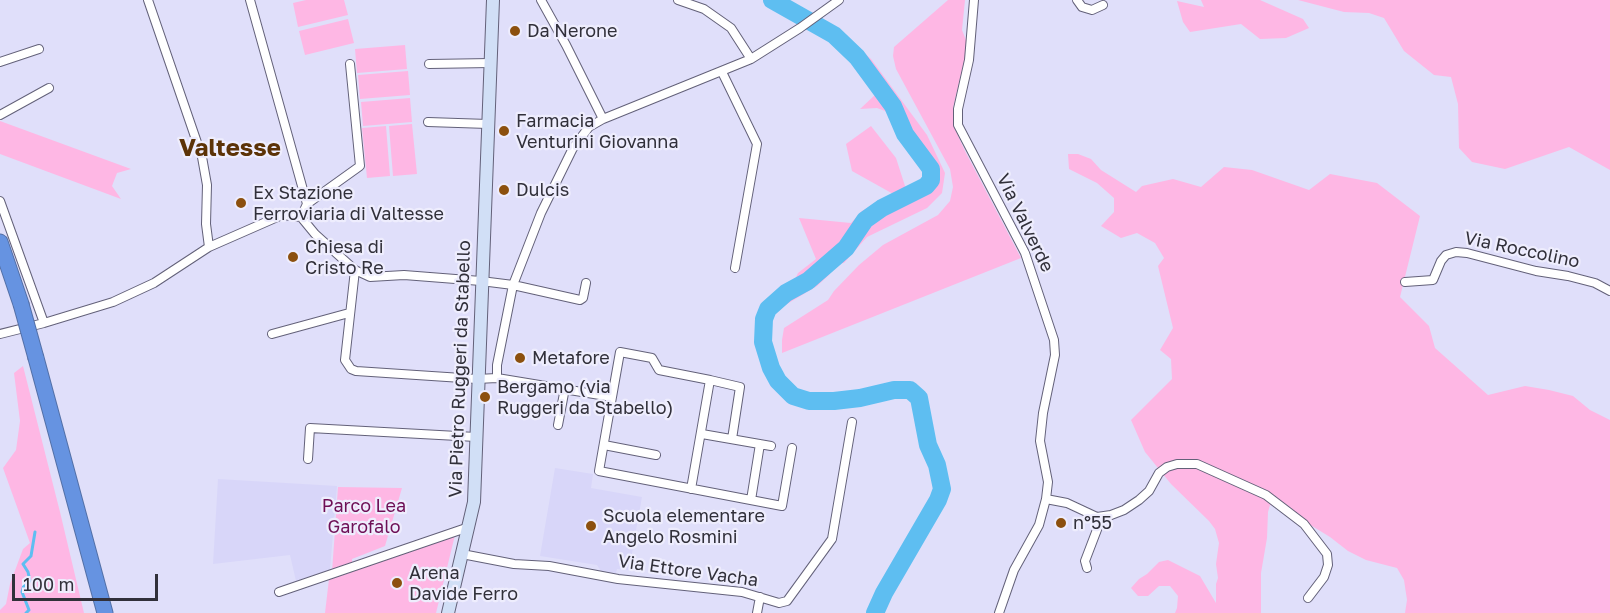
<!DOCTYPE html>
<html>
<head>
<meta charset="utf-8">
<style>
  body { margin:0 }
  #map { position:relative; width:1610px; height:613px; overflow:hidden; background:#e0dffa; font-family:"Golos Text",sans-serif }
  canvas { display:block }
  .scale { position:absolute; left:12px; top:574px; width:146px; height:27px; box-sizing:border-box; border:3px solid #31303a; border-top:0; padding-left:8px; font-size:18px; line-height:21px; white-space:nowrap; color:#31303a; -webkit-text-stroke:4px #eeedfd; paint-order:stroke }
</style>
</head>
<body>
<div id="map">
<canvas width="1610" height="613"></canvas>
<div class="scale">100 m</div>
</div>
<script>
const context = document.querySelector('canvas').getContext('2d');
context.lineJoin = 'round';
function paint(path, color) {
  context.fillStyle = color;
  context.fill(path, 'evenodd');
}
function toPath(rows) {
  const path = new Path2D();
  for (const r of rows) {
    path.moveTo(r[0], r[1]);
    for (let i = 2; i < r.length; i += 2) path.lineTo(r[i], r[i + 1]);
  }
  return path;
}
function strokePath(path, color, width, dash) {
  context.strokeStyle = color;
  context.lineWidth = width;
  context.lineCap = dash ? 'butt' : 'round';
  context.setLineDash(dash || []);
  context.stroke(path);
}
function drawText(font, color, halo, rows, align = 'center') {
  context.font = font + ' "Golos Text",sans-serif';
  context.lineWidth = 4.5;
  context.setLineDash([]);
  context.textBaseline = 'middle';
  context.strokeStyle = halo;
  context.fillStyle = color;
  for (const [text, x, y, turn = 0] of rows) {
    context.save();
    context.translate(x, y);
    context.rotate((+turn || 0) * Math.PI / 180);
    context.textAlign = isNaN(turn) ? turn : align;
    if (halo) context.strokeText(text, 0, 0);
    context.fillText(text, 0, 0);
    context.restore();
  }
}
paint(toPath([
  [555,468,593,474,591,488,642,497,629,570,617,569,616,573,601,571,597,565,540,556],
  [218,479,337,486,330,570,296,581,290,555,213,564]
]), '#d8d6f9');
paint(toPath([
  [306,0,344,0,348,15,298,27,293,3],
  [948,0,965,0,962,30,968,45,953,108,954,127,965,151,1021,258,782,353,782,340,784,328,828,300,834,291,859,265,883,245,938,215,950,201,953,187,950,169,896,69,893,56,894,47],
  [1201,0,1260,0,1303,19,1309,28,1286,38,1260,39,1241,24,1190,32,1183,22,1177,1,1204,7],
  [1298,0,1610,0,1610,170,1569,147,1505,169,1472,162,1459,148,1458,104,1451,77,1434,75,1404,51,1384,18,1369,13,1344,12],
  [348,19,354,43,305,55,299,31],
  [847,37,871,59,927,135,945,173,942,193,927,208,867,237,844,263,836,264,829,275,817,286,782,307,798,273,816,259,799,218,851,223,862,211,879,201,910,199,926,190,934,182,935,177,935,172,930,163,917,154,906,141,898,124,885,111,877,108,860,109,876,94,849,55,839,48],
  [405,45,407,69,357,73,355,49],
  [408,71,410,95,360,99,358,75],
  [410,98,412,122,363,126,361,102],
  [0,121,131,169,117,173,112,186,121,199,0,154],
  [412,124,417,174,393,176,389,126],
  [386,126,390,176,367,178,362,128],
  [871,126,896,158,906,189,895,195,852,171,846,144],
  [1068,154,1078,154,1091,159,1101,170,1136,192,1142,186,1173,179,1201,187,1224,167,1252,170,1309,190,1330,174,1377,183,1420,216,1400,297,1429,326,1435,348,1488,395,1525,386,1549,390,1573,396,1590,410,1610,420,1610,613,1405,613,1407,600,1404,580,1397,568,1366,560,1348,551,1330,537,1286,510,1270,505,1268,512,1267,538,1261,573,1261,613,1175,613,1177,608,1178,596,1170,586,1159,586,1148,596,1138,596,1131,588,1139,579,1147,574,1159,562,1168,560,1200,576,1216,603,1216,584,1218,578,1216,564,1219,543,1215,529,1209,521,1171,484,1145,452,1131,420,1172,379,1171,359,1160,350,1173,328,1158,266,1164,258,1155,243,1137,233,1121,238,1101,226,1114,212,1114,198,1097,183,1069,169],
  [23,366,60,512,84,613,0,613,0,610,6,604,10,584,23,549,30,543,3,468,16,450,20,421,14,373],
  [338,487,402,488,385,546,352,559,352,565,332,572],
  [455,535,436,613,325,613,329,579]
]), '#feb7e4');
strokePath(toPath([
  [26,613,29,610,22,592,24,585,30,581,28,572,23,564,31,556,35,532]
]), '#5ebef1', 3);
strokePath(toPath([
  [772,0,834,35,857,57,893,106,905,134,931,169,931,180,926,186,882,208,865,220,846,248,808,281,786,293,768,309,764,319,763,342,771,368,778,381,793,396,809,401,834,401,860,398,894,390,910,390,919,398,928,445,937,465,942,489,938,500,884,593,875,613]
]), '#5ebef1', 18);
const street = toPath([
  [148,0,202,157,207,185,206,224,209,247],
  [250,0,307,204,301,217],
  [541,0,566,45,603,119],
  [678,0,704,9,731,28,751,59],
  [974,0,969,60,958,109,958,125,1025,253,1054,340,1055,355,1043,413,1040,441,1048,482,1046,499,1039,525,1014,570,999,613],
  [1077,0,1082,7,1092,10,1103,5],
  [0,62,39,49],
  [429,64,491,63],
  [722,72,757,144,735,268],
  [0,115,49,88],
  [428,122,488,124],
  [0,201,44,323],
  [307,204,360,166,350,64],
  [355,270,345,360,351,369,356,371,477,379,497,378,612,397,599,471,782,506,792,448],
  [1405,282,1433,280,1441,261,1446,255,1456,252,1467,253,1536,271,1568,276,1595,283,1610,291],
  [0,334,44,323,113,302,154,283,209,247,282,215,301,217,315,234,355,270,370,277,404,275,481,281,513,285,580,300,583,298,586,283],
  [272,334,349,313],
  [497,378,497,365,513,285,541,213,573,148,589,127,603,119,751,59,800,28,839,0],
  [612,397,620,352,652,358,659,370,710,380],
  [558,425,565,388],
  [702,434,771,446],
  [604,445,656,455],
  [308,459,310,428,476,437],
  [691,489,710,380,740,387,732,439],
  [1046,499,1067,503,1097,517,1098,527,1085,561,1087,568],
  [751,500,760,444],
  [1097,517,1111,515,1124,510,1139,500,1149,491,1159,473,1167,467,1177,464,1197,464,1266,495,1304,524,1327,554,1328,565,1324,577,1308,598],
  [462,554,514,564,549,566,618,579,742,592,779,603,787,601,832,539,852,422],
  [279,592,469,527],
  [757,613,760,597]
]);
const secondary = toPath([
  [448,613,474,502,493,0]
]);
const highway = toPath([
  [0,242,21,304],
  [36,358,105,613]
]);
strokePath(street, '#636179', 10);
strokePath(secondary, '#636179', 14);
strokePath(highway, '#5370a7', 17);
strokePath(street, '#fff', 8);
strokePath(secondary, '#d1dff6', 12);
strokePath(highway, '#6693e1', 15);
const highwayBridge = toPath([
  [21,304,36,358]
]);
strokePath(highwayBridge, '#5370a7', 17, []);
strokePath(highwayBridge, '#6693e1', 15);
for (const [x, y, r, color] of [
  [515,31,6,"#8c500e"],
  [504,131,6,"#8c500e"],
  [504,190,6,"#8c500e"],
  [241,203,6,"#8c500e"],
  [293,257,6,"#8c500e"],
  [520,358,6,"#8c500e"],
  [485,397,6,"#8c500e"],
  [1061,523,6,"#8c500e"],
  [591,526,6,"#8c500e"],
  [397,583,6,"#8c500e"]
]) {
  const dot = new Path2D();
  dot.arc(x, y, r, 0, 2 * Math.PI);
  context.fillStyle = color;
  context.fill(dot);
  strokePath(dot, '#eeedfd', 2);
}
drawText('18px', '#31303a', '#eeedfd', [
  ["Da Nerone",527,31],
  ["Farmacia",516,121],
  ["Venturini Giovanna",516,142],
  ["Dulcis",516,190],
  ["Ex Stazione",253,193],
  ["Ferroviaria di Valtesse",253,214],
  ["Chiesa di",305,247],
  ["Cristo Re",305,268],
  ["Metafore",532,358],
  ["Bergamo (via",497,387],
  ["Ruggeri da Stabello)",497,408],
  ["Scuola elementare",603,516],
  ["Angelo Rosmini",603,537],
  ["n°55",1073,523],
  ["Arena",409,573],
  ["Davide Ferro",409,594]
], 'left');
drawText('18px', '#31303a', '#eeedfd', [
  ["Via Valverde",1025,223,64],
  ["Via Roccolino",1522,250,12],
  ["Via Pietro Ruggeri da Stabello",460,369,-88],
  ["Via Ettore Vacha",688,571,8]
]);
drawText('18px', '#6e0f56', '#eeedfd', [
  ["Parco Lea",364,506],
  ["Garofalo",364,527]
]);
drawText('bold 24px', '#5c3307', '#eeedfd', [
  ["Valtesse",230,148]
]);
</script>
</body>
</html>
